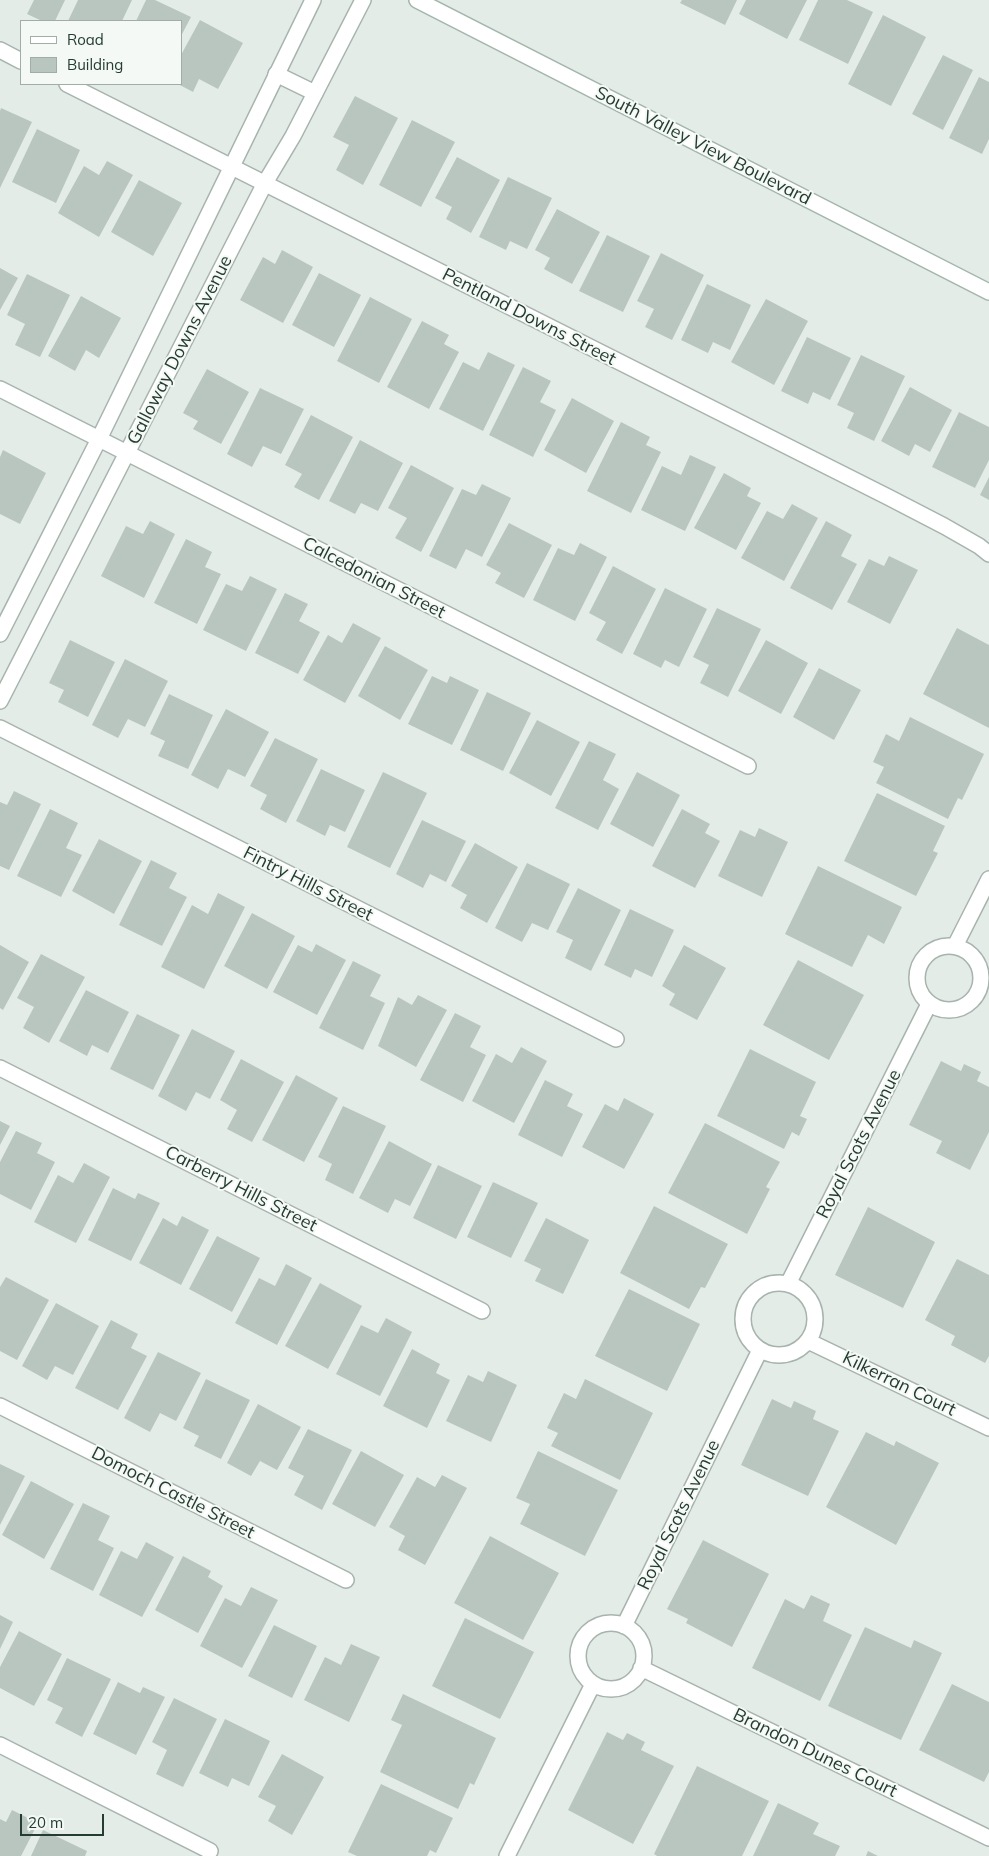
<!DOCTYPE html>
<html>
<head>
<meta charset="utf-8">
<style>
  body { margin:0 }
  #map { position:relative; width:989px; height:1856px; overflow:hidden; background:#e4ece7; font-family:Mulish,sans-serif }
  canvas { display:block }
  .legend { position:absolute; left:20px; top:20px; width:162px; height:65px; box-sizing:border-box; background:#f4f9f5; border:1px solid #a1ada7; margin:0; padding:6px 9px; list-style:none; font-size:15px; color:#253c31 }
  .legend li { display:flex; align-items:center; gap:10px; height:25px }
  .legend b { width:25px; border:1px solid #a1ada7 }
  .scale { position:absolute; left:20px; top:1814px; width:84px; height:22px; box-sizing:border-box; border:2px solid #253c31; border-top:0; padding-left:6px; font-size:15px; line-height:18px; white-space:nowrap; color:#253c31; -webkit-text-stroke:4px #f4f9f5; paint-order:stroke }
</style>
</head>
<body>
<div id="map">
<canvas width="989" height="1856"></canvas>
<ul class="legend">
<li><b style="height:6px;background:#fff"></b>Road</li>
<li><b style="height:14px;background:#b9c6bf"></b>Building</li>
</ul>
<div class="scale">20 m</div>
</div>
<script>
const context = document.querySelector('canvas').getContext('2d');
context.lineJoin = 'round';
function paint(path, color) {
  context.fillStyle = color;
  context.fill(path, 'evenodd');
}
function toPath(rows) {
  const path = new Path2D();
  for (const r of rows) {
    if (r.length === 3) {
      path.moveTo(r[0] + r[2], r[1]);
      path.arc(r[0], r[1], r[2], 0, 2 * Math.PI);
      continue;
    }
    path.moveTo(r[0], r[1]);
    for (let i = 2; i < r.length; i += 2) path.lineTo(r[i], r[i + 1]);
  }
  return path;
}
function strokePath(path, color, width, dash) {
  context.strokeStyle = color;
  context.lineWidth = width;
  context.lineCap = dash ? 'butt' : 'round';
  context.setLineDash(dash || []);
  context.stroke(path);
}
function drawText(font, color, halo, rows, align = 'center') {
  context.font = font + ' Mulish,sans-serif';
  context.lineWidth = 4;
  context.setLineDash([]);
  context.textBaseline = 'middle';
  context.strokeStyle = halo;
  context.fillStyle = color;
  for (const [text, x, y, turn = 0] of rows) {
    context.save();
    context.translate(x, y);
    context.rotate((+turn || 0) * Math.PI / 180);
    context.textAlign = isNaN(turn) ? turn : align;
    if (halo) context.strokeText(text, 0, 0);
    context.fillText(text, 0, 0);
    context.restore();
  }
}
paint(toPath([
  [34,0,65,0,55,21,42,21,27,14],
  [78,0,132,0,122,21,68,21],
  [146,0,155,0,191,17,181,36,181,21,136,21],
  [682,0,737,0,725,25,680,3],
  [746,0,807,0,787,39,739,14],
  [818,0,847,0,873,12,848,64,799,40],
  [883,15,926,37,891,106,848,84],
  [200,20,243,43,218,89,199,79,193,92,178,84,181,84,181,55],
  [943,55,973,70,943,130,912,114],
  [979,77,989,82,989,139,982,154,949,138],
  [355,96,398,118,363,185,336,170,349,145,333,137],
  [1,108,32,122,0,188,0,111],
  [412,120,455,142,421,207,379,185],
  [37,129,80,150,56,203,12,182],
  [457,157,500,180,471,233,446,219,452,207,435,198],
  [107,161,133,175,99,237,58,213,84,166,99,175],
  [508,177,552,198,527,249,510,241,506,250,479,237],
  [139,180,182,203,153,256,111,232],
  [557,209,600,232,572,284,544,269,550,258,535,250],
  [607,235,650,256,623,312,579,291],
  [282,250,313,267,283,323,240,300,263,257,275,264],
  [661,253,704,275,672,340,645,327,654,309,637,301],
  [0,268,18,278,0,310],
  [319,273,361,295,334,347,292,325],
  [27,274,70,295,40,357,15,345,25,324,7,315],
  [707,284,751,305,730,350,713,342,708,353,681,340],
  [81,296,121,318,99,358,86,350,75,371,48,356],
  [370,297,412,319,379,383,337,361],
  [766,299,808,321,774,385,731,362],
  [422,321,449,335,444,344,459,352,429,409,387,387],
  [807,337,851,358,830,400,813,392,808,404,781,391],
  [488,352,515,365,483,431,439,409,463,362,479,370],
  [861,355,905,376,874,441,847,428,854,413,837,405],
  [523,367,551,381,540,402,556,410,533,457,489,435],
  [207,369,249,392,221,444,193,429,198,421,183,413],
  [910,387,952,410,930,452,915,444,909,456,881,441],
  [260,388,304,409,281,454,263,446,252,467,227,454],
  [572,398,614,421,586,473,544,450],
  [959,412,989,427,989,460,975,488,932,467],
  [311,415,353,437,319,500,294,487,302,474,285,465],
  [621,422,650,437,646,445,661,452,631,513,587,491],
  [360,440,403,463,378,511,361,503,355,514,329,501],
  [3,450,46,473,20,524,0,514,0,457],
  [690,455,716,467,685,531,641,510,662,466,681,475],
  [411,465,454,488,421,552,395,538,407,518,388,508],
  [724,473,751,488,747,496,761,503,736,550,694,528],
  [989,477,989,500,980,495],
  [482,484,511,498,482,557,466,549,456,569,429,556,462,489,476,495],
  [792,504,818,518,784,581,741,558,767,511,783,519],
  [150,521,175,534,144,598,101,576,126,526,143,534],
  [826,521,852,535,841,556,857,564,832,610,790,588],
  [509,523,552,545,524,598,495,583,501,573,486,565],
  [186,539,212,552,205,567,221,574,197,624,154,603],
  [580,543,607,557,575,621,533,600,558,548,574,555],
  [889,556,918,570,890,624,847,602,869,559,884,566],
  [613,566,656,589,622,654,596,640,606,622,589,613],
  [250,576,277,589,246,651,203,630,226,584,242,591],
  [665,588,707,609,679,667,665,660,661,668,633,654],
  [285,593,308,604,299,621,320,632,298,674,255,653],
  [717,608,761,629,728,697,700,683,709,665,693,657],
  [353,623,381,638,345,703,303,680,328,635,342,643],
  [957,628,989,645,989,728,923,694],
  [70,640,115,662,88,717,58,702,64,690,49,683],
  [766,640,808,663,781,714,738,691],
  [385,646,428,670,400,720,358,696],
  [125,659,168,681,145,727,128,719,118,738,92,725],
  [819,668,861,690,834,740,793,717],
  [432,676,447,683,450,676,479,690,452,745,408,724],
  [487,692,531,713,503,771,460,750],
  [169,694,213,715,188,769,158,756,165,741,150,734],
  [226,709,269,732,245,777,228,769,218,789,191,775],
  [910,717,984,754,962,800,958,798,948,819,876,783,884,767,873,762,886,734,899,741],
  [537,720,580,742,551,796,509,773],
  [275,738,318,759,286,823,260,809,267,795,250,786],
  [589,741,616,754,603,780,619,789,598,830,555,808],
  [321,769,365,790,345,832,330,825,325,836,296,821],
  [383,772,427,793,390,868,347,847],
  [637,772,680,795,653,847,610,824],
  [14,791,41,804,9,870,0,866,0,802,7,805],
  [877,793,945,826,933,851,938,853,916,896,844,861],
  [50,809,78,823,66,848,82,855,61,897,17,876],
  [682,809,710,824,705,833,720,841,695,888,652,866],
  [422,820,466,841,446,882,430,874,423,888,396,874],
  [759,828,788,842,762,897,718,876,740,830,755,837],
  [99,839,142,861,114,914,72,891],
  [475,843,518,867,487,923,460,908,467,895,451,886],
  [151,860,177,873,169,888,187,897,162,946,119,925],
  [527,863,570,884,548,930,532,923,522,942,495,928],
  [818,866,902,907,884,944,868,935,852,967,785,934],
  [578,888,621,910,591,971,565,958,573,940,556,932],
  [218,893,245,907,204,989,161,967,192,905,208,914],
  [630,909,674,930,652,977,635,969,631,978,604,965],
  [252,913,295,936,267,989,224,966],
  [316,944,346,960,317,1015,273,992,298,945,312,952],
  [0,945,29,962,3,1010,0,1008],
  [684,945,726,968,697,1020,669,1005,675,994,662,986],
  [41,954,85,977,49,1043,23,1028,34,1007,17,998],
  [798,960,864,995,829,1060,763,1025],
  [353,961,381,975,370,996,385,1003,363,1050,319,1028],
  [86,990,129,1012,108,1053,92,1045,87,1056,59,1041],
  [418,995,447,1010,416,1067,378,1046,398,997,412,1005],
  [455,1013,481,1026,470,1047,486,1055,463,1102,420,1080],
  [137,1014,180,1035,153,1090,110,1069],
  [192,1029,235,1051,210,1099,196,1092,186,1111,158,1096],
  [521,1047,547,1061,514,1123,472,1101,496,1054,512,1063],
  [750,1049,816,1082,800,1116,807,1119,799,1136,792,1132,784,1149,717,1116],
  [241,1059,284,1082,252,1142,227,1129,237,1110,220,1100],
  [941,1061,961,1071,964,1064,981,1072,977,1081,989,1087,989,1132,970,1170,936,1153,942,1141,909,1125],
  [296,1075,338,1098,304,1162,262,1140],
  [545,1080,573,1094,567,1106,583,1114,562,1157,518,1135],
  [624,1098,654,1114,624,1169,582,1147,605,1104,618,1111],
  [343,1106,386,1126,353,1194,325,1180,332,1164,318,1157],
  [0,1121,10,1126,0,1145],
  [705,1123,780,1162,766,1187,770,1189,747,1234,668,1193],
  [16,1131,42,1143,37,1153,55,1162,31,1210,0,1194,0,1162],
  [389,1141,432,1164,410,1206,395,1199,388,1213,359,1198],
  [84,1163,110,1177,76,1243,34,1222,58,1175,73,1183],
  [438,1165,482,1186,456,1239,413,1218],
  [493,1182,538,1203,511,1258,467,1237],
  [113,1188,135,1199,138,1193,160,1203,131,1261,88,1240],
  [654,1206,728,1244,705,1288,701,1287,689,1309,620,1273],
  [868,1207,935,1242,903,1308,835,1275],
  [182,1216,209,1230,181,1285,139,1263,163,1218,177,1226],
  [546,1218,589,1240,563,1294,535,1281,541,1269,524,1261],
  [217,1236,260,1258,232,1312,189,1289],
  [957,1259,989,1275,989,1356,985,1363,951,1345,955,1336,925,1320],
  [286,1264,312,1278,277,1345,235,1323,259,1278,275,1286],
  [6,1277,49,1300,17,1360,0,1351,0,1287],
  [320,1283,362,1306,328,1369,285,1346],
  [629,1289,700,1324,667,1391,595,1356],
  [56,1303,99,1326,73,1375,55,1366,47,1380,22,1366],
  [386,1318,412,1332,380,1396,336,1374,361,1325,378,1333],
  [111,1320,138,1334,131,1348,147,1356,118,1410,75,1388],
  [412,1349,440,1364,436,1373,450,1380,427,1428,383,1406],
  [158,1352,201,1373,176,1421,160,1413,150,1432,124,1418],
  [488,1371,517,1385,491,1442,446,1421,468,1375,483,1382],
  [206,1379,250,1400,221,1459,194,1446,199,1436,183,1428],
  [585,1379,653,1413,620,1480,551,1446,558,1433,547,1428,564,1393,576,1399],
  [772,1399,791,1408,794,1401,816,1411,813,1419,839,1431,808,1496,741,1465],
  [258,1404,301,1427,277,1470,260,1461,251,1476,227,1463],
  [308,1429,352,1450,322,1510,294,1495,304,1476,288,1468],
  [866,1432,894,1446,896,1441,939,1463,896,1545,826,1507],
  [361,1451,404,1475,375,1527,332,1504],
  [538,1451,618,1490,585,1556,520,1524,530,1504,516,1498],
  [0,1464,25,1476,0,1525],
  [442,1475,467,1488,425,1565,398,1550,405,1536,389,1527,417,1477,435,1487],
  [31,1481,74,1504,44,1559,2,1535],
  [83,1503,110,1516,98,1540,114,1548,93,1591,50,1569],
  [490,1536,559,1573,523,1640,454,1603],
  [703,1540,769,1574,732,1647,686,1623,688,1619,667,1609],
  [146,1542,174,1557,142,1617,99,1595,121,1551,137,1559],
  [183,1556,211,1571,208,1577,223,1586,198,1633,155,1610],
  [251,1587,278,1600,242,1668,200,1646,225,1598,241,1606],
  [811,1595,830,1604,823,1621,852,1635,820,1701,752,1668,785,1599,804,1609],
  [0,1615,13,1622,0,1649],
  [465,1618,534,1652,500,1719,432,1686],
  [274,1625,317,1646,292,1698,248,1676],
  [865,1627,911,1648,914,1640,942,1653,901,1740,828,1706],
  [19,1631,62,1654,34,1706,0,1688,0,1667],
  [351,1644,380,1657,349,1722,304,1700,325,1657,341,1665],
  [67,1658,111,1679,82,1737,55,1723,63,1708,47,1700],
  [118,1682,140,1693,143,1687,165,1697,136,1755,93,1734],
  [952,1684,989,1702,989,1772,984,1782,919,1750],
  [403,1694,496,1738,474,1785,470,1783,458,1809,380,1772,402,1725,391,1720],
  [174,1698,217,1719,183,1787,156,1774,167,1750,152,1742],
  [225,1719,270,1741,249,1786,232,1778,228,1787,199,1773],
  [607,1732,623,1740,627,1733,645,1742,641,1750,674,1766,633,1844,568,1810],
  [282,1754,324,1777,292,1835,268,1821,276,1806,258,1797],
  [697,1766,769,1801,742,1856,657,1856,654,1854],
  [381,1784,453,1818,436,1853,430,1850,427,1856,357,1856,348,1852],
  [778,1803,819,1823,813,1834,840,1846,835,1856,753,1856],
  [12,1810,38,1823,21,1856,0,1856,0,1819,6,1822],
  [43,1830,87,1851,85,1856,31,1856],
  [868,1851,878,1856,866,1856]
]), '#b9c6bf');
const service = toPath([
  [276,74,315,93]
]);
const minor = toPath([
  [0,50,21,61],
  [67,84,888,497,944,526,979,546,989,554],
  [0,389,748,766],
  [0,634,99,439,313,0],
  [0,701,265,183,293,136,363,0],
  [0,728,616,1039],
  [949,978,32],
  [955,946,989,879],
  [0,1068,482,1311],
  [779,1319,36],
  [788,1284,929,1004],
  [808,1341,989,1428],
  [0,1406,346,1580],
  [611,1656,33],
  [624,1626,760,1350],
  [641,1668,989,1838],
  [0,1745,210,1851],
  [507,1856,593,1684]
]);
const secondary = toPath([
  [417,0,989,292]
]);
strokePath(service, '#a7b4ad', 18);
strokePath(minor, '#a7b4ad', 18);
strokePath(secondary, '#a3b6ac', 18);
strokePath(service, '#fff', 15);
strokePath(minor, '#fff', 15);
strokePath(secondary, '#fff', 15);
drawText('18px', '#253c31', '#f4f9f5', [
  ["South Valley View Boulevard",703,146,27],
  ["Pentland Downs Street",529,317,27],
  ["Galloway Downs Avenue",180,350,-63],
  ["Calcedonian Street",374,578,27],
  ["Fintry Hills Street",308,884,27],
  ["Royal Scots Avenue",859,1144,-63],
  ["Carberry Hills Street",241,1189,27],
  ["Kilkerran Court",899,1384,26],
  ["Domoch Castle Street",173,1493,27],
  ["Royal Scots Avenue",679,1515,-64],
  ["Brandon Dunes Court",815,1753,26]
]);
</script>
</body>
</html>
